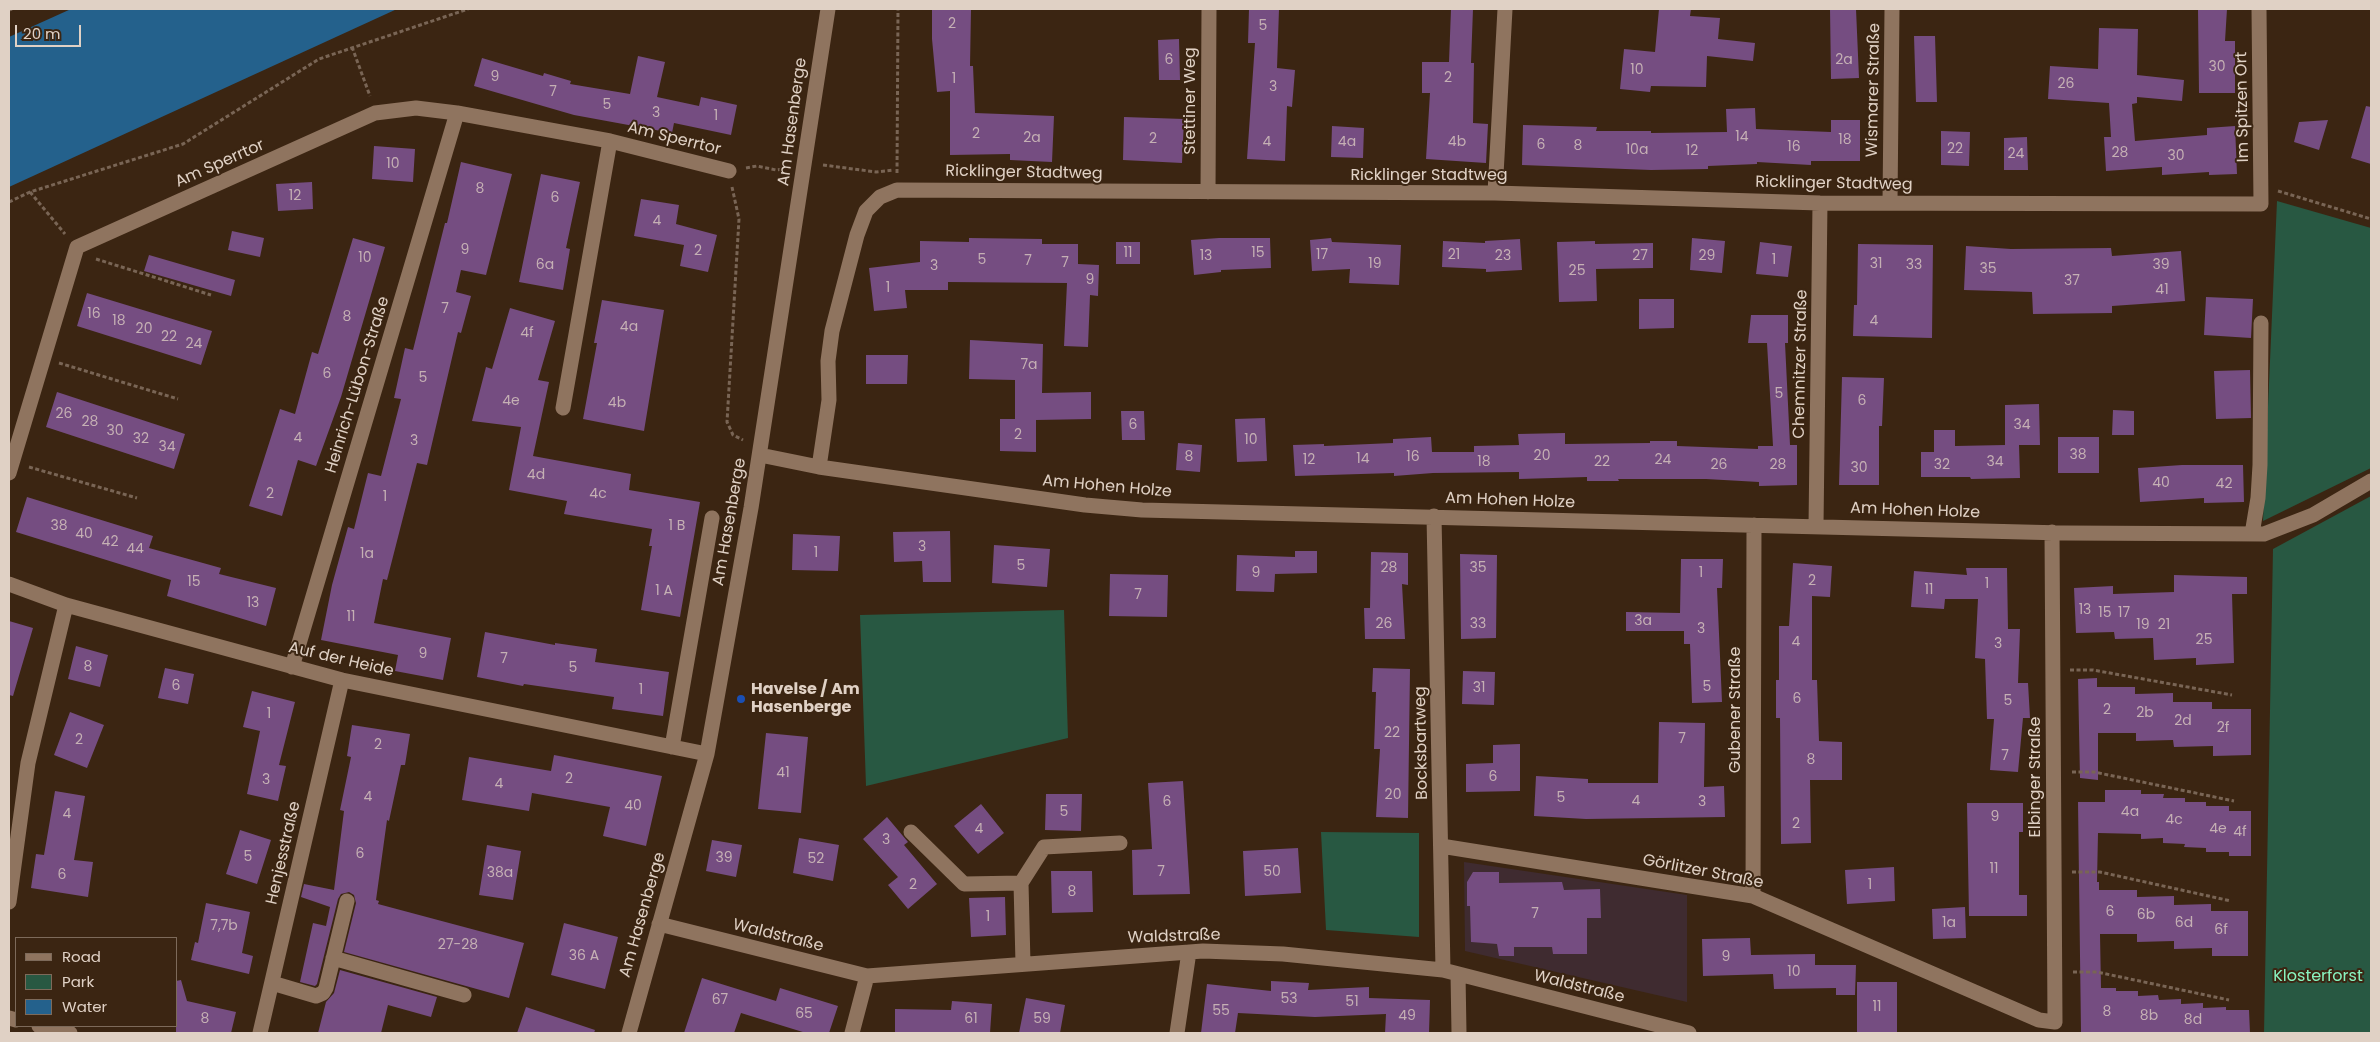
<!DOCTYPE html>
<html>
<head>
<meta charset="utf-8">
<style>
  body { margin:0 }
  #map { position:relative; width:2380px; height:1042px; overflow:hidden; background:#3b2512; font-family:Poppins,sans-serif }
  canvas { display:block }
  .frame { position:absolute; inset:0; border:10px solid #e0d1c5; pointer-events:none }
  .legend { position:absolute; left:15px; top:937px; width:162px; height:90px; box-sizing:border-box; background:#3b2512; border:1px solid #7d6a5a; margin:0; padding:6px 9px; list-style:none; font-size:15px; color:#e0d1c5 }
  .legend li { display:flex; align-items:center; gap:10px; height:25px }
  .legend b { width:25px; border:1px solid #7d6a5a }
  .scale { position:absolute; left:15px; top:25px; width:66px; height:22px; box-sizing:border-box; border:2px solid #e0d1c5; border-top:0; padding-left:6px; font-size:15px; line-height:18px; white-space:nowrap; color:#e0d1c5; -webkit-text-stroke:4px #3b2512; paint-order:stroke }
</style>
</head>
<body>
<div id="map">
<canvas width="2380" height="1042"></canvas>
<div class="frame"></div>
<ul class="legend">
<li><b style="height:6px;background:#8f745f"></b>Road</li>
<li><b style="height:14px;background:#285842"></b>Park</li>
<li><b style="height:14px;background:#24618c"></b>Water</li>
</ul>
<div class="scale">20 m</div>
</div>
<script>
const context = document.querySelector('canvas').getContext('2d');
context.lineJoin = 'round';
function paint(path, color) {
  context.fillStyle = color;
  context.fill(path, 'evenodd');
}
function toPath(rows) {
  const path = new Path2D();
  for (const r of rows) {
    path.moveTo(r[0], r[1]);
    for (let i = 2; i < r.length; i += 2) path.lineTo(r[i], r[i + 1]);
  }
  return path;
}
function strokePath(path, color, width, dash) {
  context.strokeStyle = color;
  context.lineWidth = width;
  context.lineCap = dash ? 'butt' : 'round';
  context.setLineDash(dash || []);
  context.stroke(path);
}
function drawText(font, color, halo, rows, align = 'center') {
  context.font = font + ' Poppins,sans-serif';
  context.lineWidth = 4;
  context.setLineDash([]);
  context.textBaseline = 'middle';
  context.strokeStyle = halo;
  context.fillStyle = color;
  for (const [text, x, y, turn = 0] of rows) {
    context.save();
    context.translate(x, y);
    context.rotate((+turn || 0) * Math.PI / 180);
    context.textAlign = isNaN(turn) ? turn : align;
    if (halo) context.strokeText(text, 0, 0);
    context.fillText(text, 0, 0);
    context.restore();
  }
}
paint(toPath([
  [1464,862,1687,895,1687,1002,1465,951]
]), '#3f2b30');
paint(toPath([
  [2277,201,2371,228,2371,468,2263,521],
  [2371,496,2371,1033,2264,1033,2273,549],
  [1064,610,1068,738,866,786,860,615],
  [1321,832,1419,833,1419,937,1326,930]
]), '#285842');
paint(toPath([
  [71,9,397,9,9,187,9,37]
]), '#24618c');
paint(toPath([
  [932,9,971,9,970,66,973,66,975,113,1054,116,1052,162,1010,160,1010,154,950,155,950,91,937,92,932,39],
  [1249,9,1279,9,1277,68,1295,70,1292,107,1287,106,1285,161,1247,159,1255,43,1248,43],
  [1451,9,1473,9,1471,63,1474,63,1473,123,1488,124,1486,163,1426,159,1430,93,1422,93,1422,62,1449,62],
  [1659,9,1691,9,1690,16,1720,18,1718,39,1755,43,1753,61,1707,56,1706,87,1651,86,1650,92,1620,89,1624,49,1655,52],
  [1830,9,1856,9,1859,78,1831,79],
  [2198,9,2227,9,2225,41,2235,41,2235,93,2199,93],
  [2099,28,2138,29,2137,75,2184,80,2182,101,2137,97,2137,103,2132,104,2135,141,2207,135,2207,128,2235,126,2237,174,2209,175,2209,172,2162,175,2162,167,2106,171,2104,137,2111,137,2109,103,2048,99,2050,66,2098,69],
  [1914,36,1935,36,1937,102,1916,102],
  [1179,39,1180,80,1159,80,1158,40],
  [638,56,665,62,657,97,699,106,701,97,737,105,731,135,674,123,672,133,574,115,474,86,482,58,543,76,544,73,571,81,570,84,630,94],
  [2366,106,2371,107,2371,164,2351,158],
  [1755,108,1756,129,1831,132,1831,120,1860,120,1860,161,1811,161,1811,165,1757,162,1757,164,1708,166,1708,169,1651,170,1522,165,1523,125,1597,127,1596,131,1651,131,1651,133,1727,132,1726,109],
  [1124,117,1184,119,1182,163,1123,160],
  [2328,120,2319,150,2294,142,2299,122],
  [1332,126,1364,128,1363,158,1331,157],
  [1941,131,1970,132,1969,166,1941,165],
  [2027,137,2028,170,2004,170,2004,138],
  [374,146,415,149,413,182,372,179],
  [461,162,512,174,486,275,461,270,456,292,471,296,461,333,458,332,427,465,417,463,387,580,383,579,374,623,451,638,443,680,395,671,398,655,321,640,332,585,348,527,354,529,368,473,381,476,401,399,394,398,405,348,413,350,445,223,447,223],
  [541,174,580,182,566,248,570,249,563,290,519,282],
  [312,182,313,209,278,211,276,184],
  [641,199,679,205,676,224,717,235,708,272,680,266,684,245,634,236],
  [232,231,264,238,260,257,228,250],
  [353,238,385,247,341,397,316,466,298,460,282,516,249,506,280,409,295,414,312,352,318,354],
  [969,238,1042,239,1042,244,1078,244,1078,264,1099,265,1098,296,1090,295,1088,347,1064,346,1067,283,948,282,948,290,905,290,907,308,874,311,869,268,920,262,920,241,969,242],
  [1219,238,1270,238,1271,268,1221,270,1221,272,1194,275,1191,240],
  [1331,238,1332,242,1401,245,1399,285,1349,283,1350,269,1312,271,1310,240],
  [1692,238,1725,241,1722,273,1690,270],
  [1520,239,1522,270,1486,272,1486,269,1442,267,1443,241,1485,243,1485,241],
  [1595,241,1595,244,1653,243,1653,268,1596,269,1597,301,1559,302,1557,242],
  [1116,242,1140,242,1140,264,1116,264],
  [1760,242,1792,246,1788,277,1756,274],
  [1858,244,1933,245,1932,338,1853,336,1854,305,1857,305],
  [1966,246,2011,249,2111,248,2112,256,2181,251,2185,301,2112,306,2112,313,2033,314,2032,292,1964,290],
  [149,255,235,280,231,296,144,271],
  [87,293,212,331,201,365,77,326],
  [2206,297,2253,299,2251,338,2204,335],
  [1639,299,1674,299,1674,328,1639,329],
  [602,300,664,310,644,431,583,419,597,343,594,343],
  [510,308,555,321,538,380,549,382,533,456,631,474,629,490,700,502,680,617,641,610,652,546,649,546,652,529,564,514,567,501,509,490,521,427,472,421,486,367,492,369],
  [1751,315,1788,315,1788,343,1785,343,1790,445,1797,445,1797,485,1759,486,1759,482,1706,479,1618,479,1619,481,1587,481,1587,477,1519,479,1519,472,1433,473,1394,476,1394,473,1295,476,1293,445,1324,444,1324,446,1393,443,1393,439,1431,437,1432,452,1474,452,1474,446,1519,445,1518,434,1565,433,1565,444,1650,443,1650,441,1677,441,1677,446,1758,449,1758,446,1773,446,1767,343,1748,343],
  [970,340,1043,344,1042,393,1091,392,1091,419,1036,420,1036,452,1000,451,1000,419,1015,419,1015,380,969,379],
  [866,355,908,355,907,384,866,384],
  [2250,370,2251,418,2216,419,2214,371],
  [1842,377,1884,378,1882,426,1879,426,1879,485,1839,485],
  [57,392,185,434,174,469,46,427],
  [2039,404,2040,445,2019,445,2020,478,1971,479,1970,477,1921,477,1921,452,1934,452,1934,430,1955,430,1955,446,2005,445,2005,405],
  [2113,410,2134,411,2134,435,2112,435],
  [1121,411,1144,411,1145,440,1122,440],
  [1265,418,1267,461,1237,462,1235,419],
  [2058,437,2099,437,2099,473,2058,473],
  [1178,443,1202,445,1200,472,1176,470],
  [2182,465,2243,465,2244,502,2204,503,2204,498,2140,502,2138,468],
  [27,497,153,536,149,548,221,568,219,574,276,588,266,626,167,596,171,580,16,532],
  [950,531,951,582,923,582,922,561,894,562,893,532],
  [793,534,840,536,838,571,792,570],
  [994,545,1050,549,1047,587,992,583],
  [1295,551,1317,551,1317,573,1275,574,1274,592,1236,591,1237,555,1295,557],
  [1371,552,1408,553,1408,585,1402,584,1405,639,1365,639,1364,608,1370,608],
  [1460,554,1497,555,1496,638,1461,639],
  [1681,559,1723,559,1722,588,1717,588,1722,702,1692,703,1690,644,1684,644,1684,631,1626,631,1626,612,1680,613],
  [1793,563,1832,566,1830,597,1812,596,1812,680,1817,680,1819,741,1842,742,1842,780,1810,780,1811,843,1781,844,1780,718,1776,718,1776,680,1779,680,1779,626,1789,626],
  [1966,568,2007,568,2008,629,2020,629,2018,683,2028,683,2030,718,2023,718,2018,772,1990,770,1994,719,1987,719,1985,659,1975,658,1978,599,1945,599,1944,609,1911,607,1914,571,1967,575],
  [1110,574,1168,575,1167,617,1109,616],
  [2174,575,2247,577,2247,594,2232,594,2234,663,2196,665,2196,658,2154,660,2153,638,2115,639,2114,632,2076,633,2074,588,2113,586,2113,594,2174,592],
  [9,621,33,628,13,696,9,695],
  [485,632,555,645,555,643,597,649,595,662,669,672,663,716,612,709,614,697,524,684,523,686,477,677],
  [76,646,108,655,100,687,68,679],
  [165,668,194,674,188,704,158,698],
  [1373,668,1410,669,1408,818,1376,817,1380,749,1374,749,1376,692,1372,692],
  [1463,671,1495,672,1494,705,1462,704],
  [2097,678,2097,687,2135,687,2135,694,2173,693,2173,702,2212,702,2212,709,2251,709,2251,755,2213,756,2213,746,2174,747,2173,740,2136,741,2136,733,2098,733,2098,780,2080,778,2078,679],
  [252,691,295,702,279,765,286,766,278,801,247,794,260,731,243,727],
  [70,712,104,725,87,768,54,755],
  [1659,722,1705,723,1704,787,1724,786,1725,817,1586,819,1534,816,1536,776,1588,779,1588,783,1658,783],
  [352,725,410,734,405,765,401,765,389,821,387,820,376,900,379,901,378,904,524,943,509,998,344,952,356,903,354,895,349,892,341,894,338,899,317,984,315,986,300,982,313,923,326,926,330,907,301,897,304,884,334,890,344,811,340,810,351,757,347,756],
  [766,733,808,737,801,813,758,809],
  [1520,744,1520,791,1466,792,1466,764,1493,763,1493,745],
  [554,755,662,776,646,846,603,836,610,807,532,793,529,811,462,800,469,757,551,771],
  [1183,781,1190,894,1133,895,1132,850,1152,849,1148,783],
  [2105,790,2141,790,2141,794,2164,794,2163,798,2185,798,2185,802,2206,802,2206,806,2229,806,2229,811,2251,811,2251,856,2229,856,2229,852,2206,852,2206,848,2184,847,2185,844,2163,843,2163,838,2141,839,2141,834,2098,833,2097,882,2099,882,2099,890,2137,890,2137,897,2174,896,2174,905,2211,904,2211,911,2248,911,2248,956,2212,956,2212,948,2174,949,2174,941,2137,942,2137,934,2100,934,2101,988,2116,988,2116,991,2138,991,2138,996,2158,995,2159,1000,2181,999,2181,1004,2203,1003,2203,1008,2226,1007,2226,1010,2249,1010,2250,1033,2081,1033,2078,802,2105,802],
  [55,791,85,796,74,860,93,862,88,897,31,888,36,854,44,855],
  [1046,794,1082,794,1081,831,1045,830],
  [1967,803,2023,803,2023,832,2019,832,2019,895,2027,895,2027,916,1969,916],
  [981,804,1004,833,978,854,954,826],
  [887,817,908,842,904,845,937,884,908,909,888,885,898,877,863,839],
  [240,830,271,840,257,884,226,874],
  [799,838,839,845,833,881,793,873],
  [712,840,742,845,736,877,706,871],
  [487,845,521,851,513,900,479,895],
  [1298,848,1301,893,1245,896,1243,851],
  [1894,867,1895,901,1847,904,1845,870],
  [1051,871,1092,871,1093,912,1052,913],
  [1473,872,1499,872,1499,883,1562,882,1564,890,1600,889,1601,918,1587,918,1587,954,1553,954,1552,947,1514,947,1514,956,1499,956,1497,944,1471,942,1470,906,1467,906,1467,882],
  [1005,897,1006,935,971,937,969,898],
  [206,903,250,912,242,953,253,956,249,974,191,960,195,942,198,943],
  [1965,907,1966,938,1933,939,1932,909],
  [564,923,618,937,605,989,551,975],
  [1750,938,1751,955,1815,954,1815,965,1856,965,1855,995,1836,995,1836,988,1774,989,1773,974,1703,976,1702,939],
  [340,970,437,997,431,1017,388,1005,381,1033,318,1033,326,1002,334,993],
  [702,978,776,1001,780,988,838,1006,829,1033,806,1033,741,1013,734,1033,684,1033],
  [181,980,187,1001,236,1012,231,1033,176,1033,176,981],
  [1271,981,1309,983,1308,990,1369,987,1369,998,1430,1000,1429,1033,1385,1033,1386,1014,1315,1017,1238,1013,1235,1033,1201,1033,1207,984,1271,991],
  [1857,982,1897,982,1897,1033,1857,1033],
  [1026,998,1065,1005,1060,1033,1019,1033],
  [952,1001,992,1004,990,1033,895,1033,895,1009,951,1010],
  [526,1007,595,1030,594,1033,517,1033]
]), '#754d81');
strokePath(toPath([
  [9,10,12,9],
  [352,47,370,96],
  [823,165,876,172,894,170],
  [746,168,757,166,776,170,784,169],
  [897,173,898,9],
  [732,187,739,219,727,422,733,435,743,440],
  [2278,191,2371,219],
  [30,192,65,234],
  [9,202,30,192,183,144,319,59,468,9],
  [96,259,211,295],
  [59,363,178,399],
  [29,467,137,498],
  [2070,670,2093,670,2232,695],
  [2072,772,2094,772,2234,801],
  [2072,872,2100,872,2231,901],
  [2073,972,2097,972,2229,1000]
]), '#796555', 3, [4, 2.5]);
strokePath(toPath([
  [1208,192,1209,9],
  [1495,193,1505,9],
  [1890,202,1892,9],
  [563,408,610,141],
  [760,455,819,467,1085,505,1142,510,2063,533,2264,534,2313,515,2371,481],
  [819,467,829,400,828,361,832,331,857,235,866,211,880,197,897,190,1495,193,1820,203,2261,204,2259,9],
  [9,473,77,247,375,113,416,108,457,113,610,141,729,171],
  [1434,516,1443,970],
  [1816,526,1820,203],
  [2252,534,2258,498,2260,465,2261,323],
  [9,584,66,605,342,680,707,754],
  [292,667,457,113],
  [672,747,712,518],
  [911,832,964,884,1021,883],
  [1441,846,1753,896,2039,1020,2055,1022,2052,532],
  [1753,896,1754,525],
  [9,902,28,763,66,605],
  [659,924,867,976,1203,951,1283,954,1443,970,1689,1033],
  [333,958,464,995],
  [1023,964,1021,883,1044,847,1120,843],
  [1458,974,1459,1033],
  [272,983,316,996,323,993,326,988,347,901],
  [9,1018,16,1020],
  [39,1026,70,1033],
  [260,1033,342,680],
  [629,1033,707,754,751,508,828,9],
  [852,1033,867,976],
  [1177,1033,1189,952]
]), '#8f745f', 15);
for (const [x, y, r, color] of [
  [741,699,5,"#1a4fb4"]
]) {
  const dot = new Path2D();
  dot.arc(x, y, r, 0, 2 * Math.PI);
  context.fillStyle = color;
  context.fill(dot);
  strokePath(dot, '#3b2512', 2);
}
drawText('14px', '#c5b0b4', null, [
  ["2",952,24],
  ["5",1263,26],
  ["6",1169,60],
  ["2a",1844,60],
  ["30",2217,67],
  ["10",1637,70],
  ["9",495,77],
  ["2",1448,78],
  ["1",954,79],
  ["26",2066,84],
  ["3",1273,87],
  ["7",553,92],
  ["5",607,105],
  ["3",656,113],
  ["1",716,116],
  ["2",976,134],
  ["14",1742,137],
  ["2a",1032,138],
  ["2",1153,139],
  ["18",1845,140],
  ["4",1267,142],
  ["4a",1347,142],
  ["4b",1457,142],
  ["6",1541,145],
  ["8",1578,146],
  ["16",1794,147],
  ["22",1955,149],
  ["10a",1637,150],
  ["12",1692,151],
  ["28",2120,153],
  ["24",2016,154],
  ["30",2176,156],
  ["10",393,164],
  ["8",480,189],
  ["12",295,196],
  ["6",555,198],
  ["4",657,221],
  ["9",465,250],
  ["2",698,251],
  ["11",1128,253],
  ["15",1258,253],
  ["17",1322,255],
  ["21",1454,255],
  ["13",1206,256],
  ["23",1503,256],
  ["27",1640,256],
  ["29",1707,256],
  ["10",365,258],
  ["5",982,260],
  ["1",1774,260],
  ["7",1028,261],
  ["7",1065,263],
  ["19",1375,264],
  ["31",1876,264],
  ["6a",545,265],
  ["33",1914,265],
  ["39",2161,265],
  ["3",934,266],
  ["35",1988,269],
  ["25",1577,271],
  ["9",1090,280],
  ["37",2072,281],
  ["1",888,288],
  ["41",2162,290],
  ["7",445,309],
  ["16",94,314],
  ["8",347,317],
  ["18",119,321],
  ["4",1874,321],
  ["4a",629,327],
  ["20",144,329],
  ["4f",527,333],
  ["22",169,337],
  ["24",194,344],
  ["7a",1029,365],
  ["6",327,374],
  ["5",423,378],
  ["5",1779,394],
  ["4e",511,401],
  ["6",1862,401],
  ["4b",617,403],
  ["26",64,414],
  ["28",90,422],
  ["6",1133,425],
  ["34",2022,425],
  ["30",115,431],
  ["2",1018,435],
  ["4",298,438],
  ["32",141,439],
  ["10",1251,440],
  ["3",414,441],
  ["34",167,447],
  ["38",2078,455],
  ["20",1542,456],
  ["8",1189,457],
  ["16",1413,457],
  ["14",1363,459],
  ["12",1309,460],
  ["24",1663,460],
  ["18",1484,462],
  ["22",1602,462],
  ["34",1995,462],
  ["26",1719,465],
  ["28",1778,465],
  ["32",1942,465],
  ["30",1859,468],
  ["4d",536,475],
  ["40",2161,483],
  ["42",2224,484],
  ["2",270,494],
  ["4c",598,494],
  ["1",385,497],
  ["38",59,526],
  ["1 B",677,526],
  ["40",84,534],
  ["42",110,542],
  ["3",922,547],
  ["44",135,549],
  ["1",816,553],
  ["1a",367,554],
  ["5",1021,566],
  ["28",1389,568],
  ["35",1478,568],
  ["9",1256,573],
  ["1",1701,573],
  ["2",1812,581],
  ["15",194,582],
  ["1",1987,584],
  ["11",1929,590],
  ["1 A",664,591],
  ["7",1138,595],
  ["13",253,603],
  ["13",2085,610],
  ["15",2105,613],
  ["17",2124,613],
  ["11",351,617],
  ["3a",1643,621],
  ["26",1384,624],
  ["33",1478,624],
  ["19",2143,625],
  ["21",2164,625],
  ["3",1701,629],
  ["25",2204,640],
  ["4",1796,642],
  ["3",1998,644],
  ["9",423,654],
  ["7",504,659],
  ["8",88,667],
  ["5",573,668],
  ["6",176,686],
  ["5",1707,687],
  ["31",1479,688],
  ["1",641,690],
  ["6",1797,699],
  ["5",2008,701],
  ["2",2107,710],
  ["2b",2145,713],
  ["1",269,714],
  ["2d",2183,721],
  ["2f",2223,728],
  ["22",1392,733],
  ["7",1682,739],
  ["2",79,740],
  ["2",378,745],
  ["7",2005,756],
  ["8",1811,760],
  ["41",783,773],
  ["6",1493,777],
  ["2",569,779],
  ["3",266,780],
  ["4",499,784],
  ["20",1393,795],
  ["4",368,797],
  ["5",1561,798],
  ["4",1636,801],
  ["6",1167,802],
  ["3",1702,802],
  ["40",633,806],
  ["5",1064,812],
  ["4a",2130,812],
  ["4",67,814],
  ["9",1995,817],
  ["4c",2174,820],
  ["2",1796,824],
  ["4",979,829],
  ["4e",2218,829],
  ["4f",2240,832],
  ["3",886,840],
  ["6",360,854],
  ["5",248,857],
  ["39",724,858],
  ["52",816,859],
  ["11",1994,869],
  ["7",1161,872],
  ["50",1272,872],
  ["38a",500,873],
  ["6",62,875],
  ["2",913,885],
  ["1",1870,885],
  ["8",1072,892],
  ["6",2110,912],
  ["7",1535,914],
  ["6b",2146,915],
  ["1",988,917],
  ["1a",1949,923],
  ["6d",2184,923],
  ["7,7b",224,926],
  ["6f",2221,930],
  ["27-28",458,945],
  ["36 A",584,956],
  ["9",1726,957],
  ["10",1794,972],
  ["53",1289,999],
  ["67",720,1000],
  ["51",1352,1002],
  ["11",1877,1007],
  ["55",1221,1011],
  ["8",2107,1012],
  ["65",804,1014],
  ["49",1407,1016],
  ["8b",2149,1016],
  ["8",205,1019],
  ["61",971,1019],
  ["59",1042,1019],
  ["8d",2193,1020]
]);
drawText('16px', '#e0d1c5', '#3b2512', [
  ["Wismarer Straße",1874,90,-89],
  ["Stettiner Weg",1191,101,-90],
  ["Im Spitzen Ort",2243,107,-91],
  ["Am Hasenberge",793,122,-82],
  ["Am Sperrtor",674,139,14],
  ["Am Sperrtor",220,164,-24],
  ["Ricklinger Stadtweg",1024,173,1],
  ["Ricklinger Stadtweg",1429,176],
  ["Ricklinger Stadtweg",1834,184,1],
  ["Chemnitzer Straße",1801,364,-89],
  ["Heinrich-Lübon-Straße",358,385,-73],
  ["Am Hohen Holze",1107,487,5],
  ["Am Hohen Holze",1510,501,2],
  ["Am Hohen Holze",1915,511,2],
  ["Am Hasenberge",730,522,-80],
  ["Auf der Heide",341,660,13],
  ["Gubener Straße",1736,710,-90],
  ["Bocksbartweg",1422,743,-91],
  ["Elbinger Straße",2036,777,-90],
  ["Henjesstraße",284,853,-77],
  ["Görlitzer Straße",1703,872,11],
  ["Am Hasenberge",643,915,-74],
  ["Waldstraße",778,936,14],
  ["Waldstraße",1174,937,-2],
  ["Waldstraße",1579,987,14]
]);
drawText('bold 16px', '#e0d1c5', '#3b2512', [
  ["Havelse / Am",751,690],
  ["Hasenberge",751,708]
], 'left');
drawText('16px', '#88f3c0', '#3b2512', [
  ["Klosterforst",2318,977]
]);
</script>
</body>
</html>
